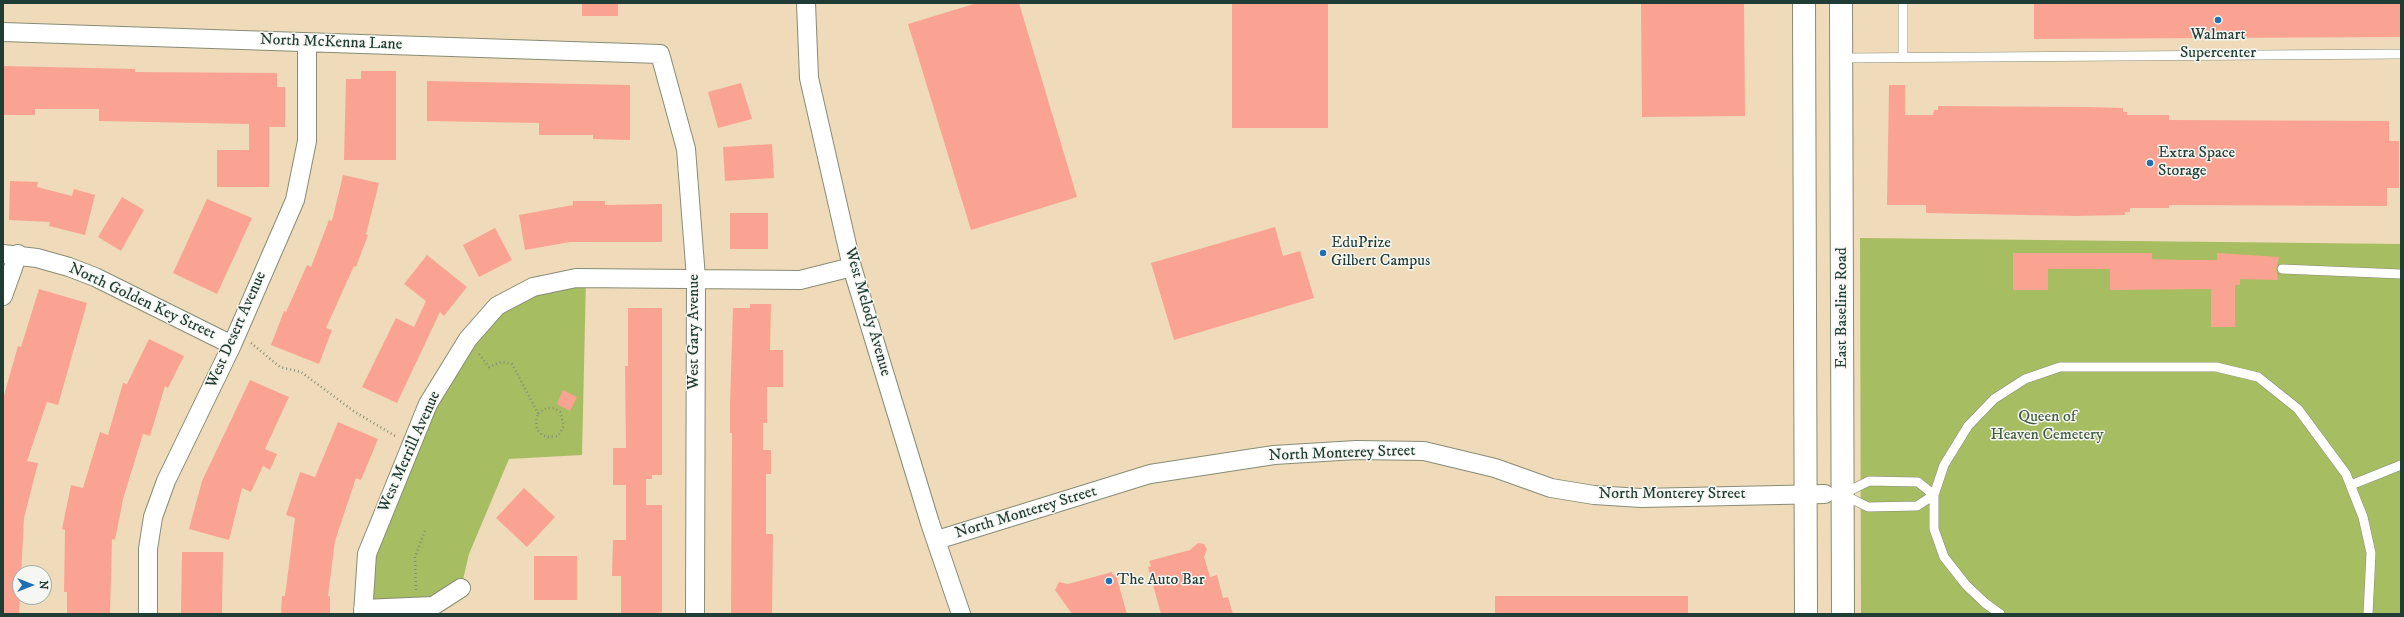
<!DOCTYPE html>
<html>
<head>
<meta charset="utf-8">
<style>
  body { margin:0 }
  #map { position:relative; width:2404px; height:617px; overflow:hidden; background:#efdbb9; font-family:"IM FELL DW Pica",serif }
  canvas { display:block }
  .frame { position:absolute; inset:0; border:4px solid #1f3d34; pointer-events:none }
  .north { position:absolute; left:12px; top:565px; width:40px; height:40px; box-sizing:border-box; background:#f6f6f2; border:1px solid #a0aca6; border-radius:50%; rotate:90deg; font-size:11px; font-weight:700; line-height:16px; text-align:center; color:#1f3d34 }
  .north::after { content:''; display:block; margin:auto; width:14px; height:18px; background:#1f6fb2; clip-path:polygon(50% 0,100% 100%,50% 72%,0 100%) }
</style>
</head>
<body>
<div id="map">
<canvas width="2404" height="617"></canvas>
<div class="frame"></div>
<div class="north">N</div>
</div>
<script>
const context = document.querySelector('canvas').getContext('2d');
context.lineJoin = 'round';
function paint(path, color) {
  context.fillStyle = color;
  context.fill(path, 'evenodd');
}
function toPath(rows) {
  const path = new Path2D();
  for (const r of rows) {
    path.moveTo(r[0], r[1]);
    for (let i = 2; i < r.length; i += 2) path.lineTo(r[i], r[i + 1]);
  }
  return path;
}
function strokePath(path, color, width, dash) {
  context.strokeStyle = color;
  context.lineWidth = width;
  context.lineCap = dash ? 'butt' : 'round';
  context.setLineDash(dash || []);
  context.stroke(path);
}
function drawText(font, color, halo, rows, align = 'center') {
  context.font = font + ' "IM FELL DW Pica",serif';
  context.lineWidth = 3;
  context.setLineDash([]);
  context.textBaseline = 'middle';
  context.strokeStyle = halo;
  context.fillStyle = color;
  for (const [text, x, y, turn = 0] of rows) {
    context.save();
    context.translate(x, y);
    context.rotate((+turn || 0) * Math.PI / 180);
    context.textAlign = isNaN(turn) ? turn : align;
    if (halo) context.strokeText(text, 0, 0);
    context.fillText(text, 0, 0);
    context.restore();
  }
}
paint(toPath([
  [1860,238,2401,244,2401,614,1861,614],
  [586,277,582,455,509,459,469,554,461,588,433,606,363,609,367,554,428,404,497,306]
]), '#a7bd62');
paint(toPath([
  [582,3,618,3,618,16,582,16],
  [977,3,1019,3,1077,197,971,230,908,24],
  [1232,3,1328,3,1328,128,1232,128],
  [1641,3,1744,3,1745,116,1642,117],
  [2034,3,2401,3,2401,37,2034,39],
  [3,66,135,69,135,72,277,73,277,87,285,87,285,127,269,127,269,187,217,187,217,150,249,150,249,124,99,121,99,109,35,109,35,115,3,115],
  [361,71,396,71,396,160,344,160,346,79,361,79],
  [427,81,630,85,630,140,593,139,593,135,539,135,539,123,427,121],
  [741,83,752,119,718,128,708,92],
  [1889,85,1905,85,1905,115,1933,115,1934,110,1938,110,1938,106,2086,107,2123,108,2123,112,2127,112,2127,115,2169,115,2169,120,2389,121,2389,141,2399,141,2399,188,2387,188,2387,206,2169,205,2169,208,2130,208,2130,212,2125,212,2125,215,2076,216,1926,213,1926,205,1887,205],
  [772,144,774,178,725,181,723,147],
  [343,175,379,183,366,234,368,235,356,267,354,266,326,328,332,330,319,364,271,345,284,311,286,312,307,265,311,267,329,220,332,221],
  [10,181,38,182,37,187,72,196,74,189,95,195,85,235,49,226,50,222,9,220],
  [122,197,144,210,121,251,98,237],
  [207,199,252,218,217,294,173,273],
  [573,201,605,201,605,205,662,204,662,242,570,242,525,250,519,215,573,205],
  [730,213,768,213,768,249,730,249],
  [1275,227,1283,256,1300,251,1314,298,1174,340,1151,263],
  [495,228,512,260,479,277,463,245],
  [2013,253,2152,253,2152,259,2182,260,2217,260,2217,253,2279,257,2276,269,2278,280,2240,279,2240,285,2235,285,2235,327,2211,327,2211,289,2110,290,2110,269,2048,269,2048,290,2013,290],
  [427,255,467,287,444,316,440,312,397,403,362,387,396,318,414,327,426,301,404,284],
  [39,289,87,303,58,405,47,402,27,461,38,463,24,518,19,614,3,614,3,399,18,346,21,347],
  [750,304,771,304,770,350,783,350,783,387,767,387,767,423,763,423,763,450,771,450,771,474,766,474,766,534,773,534,772,614,731,614,732,433,730,433,730,404,733,308,750,308],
  [628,308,662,308,662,475,652,475,652,479,646,479,646,505,662,505,662,612,652,614,621,614,621,576,612,576,613,540,626,540,626,485,613,485,613,448,626,448,625,366,628,366],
  [149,339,184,356,168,388,165,386,150,436,143,434,123,499,115,540,112,539,110,614,67,614,67,592,64,592,65,530,62,529,71,485,83,488,100,432,108,435,123,383,127,384],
  [250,380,289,397,265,449,277,454,270,470,263,466,251,492,242,488,229,540,189,529,202,481],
  [563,390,577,397,570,411,557,404],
  [338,422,378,439,361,480,356,478,335,541,328,596,330,596,330,614,281,614,282,596,285,596,295,518,286,515,300,472,315,477],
  [524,488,555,517,527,547,496,518],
  [1198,543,1204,544,1207,549,1204,557,1210,577,1217,575,1223,598,1228,597,1233,614,1161,614,1148,567,1151,566,1149,561,1190,550],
  [182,552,223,552,222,614,181,614],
  [534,556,577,556,577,600,534,600],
  [1112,572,1113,575,1116,575,1127,614,1072,614,1055,590,1059,582,1068,584],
  [1495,596,1688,596,1688,614,1495,614]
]), '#fba392');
const service = toPath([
  [1903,57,1903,3],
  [1842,58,2401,54],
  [2282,269,2401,274],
  [2351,485,2401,465],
  [1843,494,1869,481,1918,482,1934,495,1917,506,1868,507,1844,495],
  [2000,614,1985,603,1966,585,1944,557,1934,529,1934,495,1944,465,1968,426,1994,399,2025,379,2060,367,2216,367,2258,377,2298,409,2346,474,2363,517,2371,553,2368,614]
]);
const minor = toPath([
  [806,3,809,78,852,267,930,523,961,614],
  [3,32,660,54,686,149,696,278,695,614],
  [3,254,37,258,69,267,95,277,232,345],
  [3,296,18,254],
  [937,540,1150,474,1274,455,1356,450,1424,451,1495,468,1551,488,1594,495,1641,498,1825,494],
  [363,609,433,606,461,588],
  [148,614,148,549,153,517,166,481,232,345,295,200,307,141,307,42],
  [363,614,367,554,428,404,468,339,497,306,533,287,576,278,800,280,852,267]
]);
const primary = toPath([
  [1804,3,1806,614],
  [1841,3,1843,614]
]);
strokePath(service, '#878c76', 10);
strokePath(minor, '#878c76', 20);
strokePath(primary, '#878c76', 24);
strokePath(toPath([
  [251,343,280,367,301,372,355,412,397,437],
  [479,354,489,367,501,362,512,364,538,413,547,408,554,408,560,412,564,426,558,436,548,437,542,435,537,429,536,421,538,413],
  [416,590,415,557,426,528]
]), '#878c76', 2.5, [1, 3]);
strokePath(service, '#fff', 9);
strokePath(minor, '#fff', 18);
strokePath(primary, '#fff', 22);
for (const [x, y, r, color] of [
  [2218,20,4,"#1f6fb2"],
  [2150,163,4,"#1f6fb2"],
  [1323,253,4,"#1f6fb2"],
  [1109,581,4,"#1f6fb2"]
]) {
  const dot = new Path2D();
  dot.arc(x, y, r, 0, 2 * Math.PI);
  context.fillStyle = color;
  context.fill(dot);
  strokePath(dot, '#f6f6f2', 1.5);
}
drawText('16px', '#1f3d34', '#f6f6f2', [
  ["Walmart",2218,36,"center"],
  ["Supercenter",2218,54,"center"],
  ["Extra Space",2158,154],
  ["Storage",2158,172],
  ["EduPrize",1331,244],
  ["Gilbert Campus",1331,262],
  ["The Auto Bar",1117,581]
], 'left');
drawText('16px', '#1f3d34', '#f6f6f2', [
  ["North McKenna Lane",331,43,2],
  ["North Golden Key Street",142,302,25],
  ["East Baseline Road",1843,308,-90],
  ["West Melody Avenue",867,312,74],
  ["West Desert Avenue",237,330,-66],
  ["West Gary Avenue",695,332,-90],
  ["West Merrill Avenue",410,452,-66],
  ["North Monterey Street",1342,454,-2],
  ["North Monterey Street",1672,495],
  ["North Monterey Street",1026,513,-17]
]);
drawText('16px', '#415d40', '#f6f6f2', [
  ["Queen of",2047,418],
  ["Heaven Cemetery",2047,436]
]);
</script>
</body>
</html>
